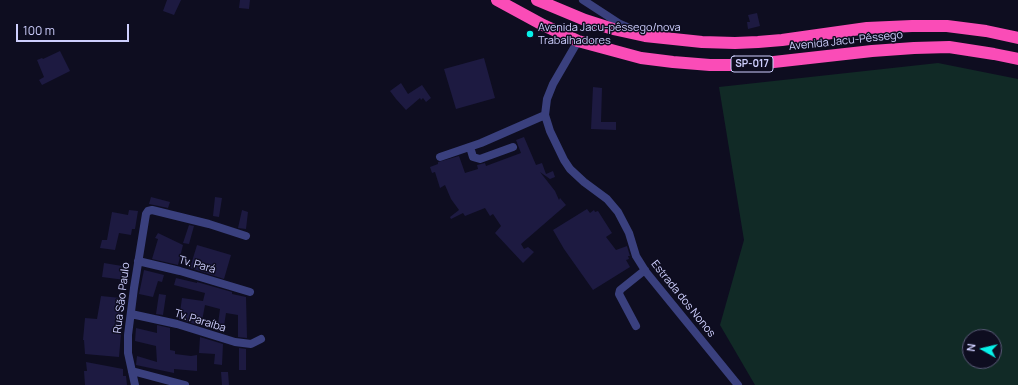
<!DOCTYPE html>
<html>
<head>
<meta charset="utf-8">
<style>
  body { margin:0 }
  #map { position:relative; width:1018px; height:385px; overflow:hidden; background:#0e0d20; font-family:Manrope,sans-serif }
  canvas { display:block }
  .north { position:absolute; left:962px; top:329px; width:40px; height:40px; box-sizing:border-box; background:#0e0d20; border:1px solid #5b5b79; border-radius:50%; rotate:278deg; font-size:11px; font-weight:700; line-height:16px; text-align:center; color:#cecffe }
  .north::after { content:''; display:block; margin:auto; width:14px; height:18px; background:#07f1e9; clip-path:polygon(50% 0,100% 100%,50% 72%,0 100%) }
  .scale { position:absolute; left:16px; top:24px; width:113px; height:18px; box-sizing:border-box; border:2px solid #cecffe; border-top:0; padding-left:5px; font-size:12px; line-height:14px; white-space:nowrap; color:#cecffe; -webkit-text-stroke:3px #0e0d20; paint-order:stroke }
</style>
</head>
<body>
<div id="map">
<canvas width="1018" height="385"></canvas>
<div class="north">N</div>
<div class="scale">100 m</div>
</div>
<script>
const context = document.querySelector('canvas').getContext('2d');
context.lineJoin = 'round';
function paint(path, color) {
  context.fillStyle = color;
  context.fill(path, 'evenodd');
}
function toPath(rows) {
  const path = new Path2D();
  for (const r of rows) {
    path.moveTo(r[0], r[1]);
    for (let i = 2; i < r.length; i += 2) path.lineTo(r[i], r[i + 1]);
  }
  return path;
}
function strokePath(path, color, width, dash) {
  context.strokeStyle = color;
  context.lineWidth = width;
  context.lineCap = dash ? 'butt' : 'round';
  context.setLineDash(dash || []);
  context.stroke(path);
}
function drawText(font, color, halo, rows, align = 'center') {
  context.font = font + ' Manrope,sans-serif';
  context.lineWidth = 3;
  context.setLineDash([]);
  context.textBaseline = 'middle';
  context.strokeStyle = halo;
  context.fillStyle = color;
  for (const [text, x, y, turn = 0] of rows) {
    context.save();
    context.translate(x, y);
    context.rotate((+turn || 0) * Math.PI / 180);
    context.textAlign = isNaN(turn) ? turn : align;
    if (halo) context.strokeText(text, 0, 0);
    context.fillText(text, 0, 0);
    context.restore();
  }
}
paint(toPath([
  [938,63,1018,79,1018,385,755,385,720,325,744,240,719,87],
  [970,337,994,337,994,361,970,361]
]), '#112a26');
paint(toPath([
  [167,0,181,0,174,15,163,11],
  [240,0,250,0,249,9,239,8],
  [757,13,760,26,748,29,747,22,750,22,748,15],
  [60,51,70,71,42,85,39,80,44,77,37,60,42,58,43,59],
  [484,58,495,98,456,109,444,69],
  [401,83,408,94,422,85,431,98,426,102,423,98,421,100,420,98,406,110,396,99,390,91],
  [593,87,602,88,601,122,616,122,616,130,591,129],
  [524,137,536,165,542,163,546,174,553,171,555,177,550,179,540,172,555,191,559,200,560,198,566,205,521,244,524,249,528,247,534,252,523,263,495,233,501,226,493,214,490,216,485,208,465,216,463,213,451,219,450,217,459,210,451,199,445,185,440,188,435,172,432,173,430,167,438,164,438,162,459,156,465,173,478,169,477,165,485,163,486,166,521,153,516,140],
  [151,197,170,202,168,208,149,204],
  [215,197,222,198,219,217,213,216],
  [587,209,590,213,594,210,595,212,598,211,612,233,606,237,616,250,627,246,630,256,628,256,629,259,626,260,630,267,593,290,564,249,553,230],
  [129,210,138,211,135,229,132,229,131,235,119,233,115,250,100,248,102,240,107,240,112,212,128,215],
  [242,210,248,212,246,229,238,228],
  [189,225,194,226,189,244,183,243],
  [158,233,183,245,178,265,152,259,158,239,155,238],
  [197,245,231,255,224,279,190,268],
  [104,263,128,267,125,280,102,277],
  [144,270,164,275,162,282,158,281,153,297,139,294],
  [176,278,197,283,197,282,232,292,232,294,246,297,247,338,238,337,238,315,226,313,223,332,217,331,220,309,205,305,201,326,179,319,182,298,203,301,205,293,174,285],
  [159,294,166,295,163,315,156,314],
  [101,296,121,298,120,311,122,312,120,334,121,334,119,357,85,354,84,340,83,340,85,318,97,319],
  [157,325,170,328,170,350,175,351,175,354,191,356,197,355,197,371,174,369,174,373,136,365,137,356,157,362,156,346,135,341,136,328,157,333],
  [200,337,223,344,222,365,214,364,215,354,199,353],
  [239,348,246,349,246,370,239,370],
  [86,362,123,369,123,376,126,376,127,385,85,385,84,371,87,371],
  [221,372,228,372,229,385,222,385]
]), '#1d1a41');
strokePath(toPath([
  [583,0,620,24,632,29],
  [578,41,553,84,547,99,545,115,550,131,564,160,570,169,584,182,607,199,618,212,629,233,636,256,646,272,738,385],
  [470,147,473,157,480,159,513,147],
  [440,157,481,143,545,115],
  [138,261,180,271,250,292],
  [131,314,177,324,235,342,251,344,261,339],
  [636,326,619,294,620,290,645,270],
  [132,371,185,385],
  [135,385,128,353,128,335,134,288,146,214,148,211,152,210,209,224,246,236]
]), '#3a407e', 8);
strokePath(toPath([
  [497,0,543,25,578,41,641,58,673,62,710,65,747,65,872,51,914,48,949,47,994,54,1018,59],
  [537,0,585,20,613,29,645,36,702,42,735,43,758,42,782,40,867,28,912,26,947,26,986,31,1018,38]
]), '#fa4cb7', 12);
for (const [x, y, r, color] of [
  [530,34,4,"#07f1e9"]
]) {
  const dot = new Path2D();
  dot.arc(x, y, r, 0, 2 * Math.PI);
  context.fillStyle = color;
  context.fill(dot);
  strokePath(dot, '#0e0d20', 1.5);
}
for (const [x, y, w] of [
  [752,64,42]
]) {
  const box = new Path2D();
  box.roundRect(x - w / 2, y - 8, w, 16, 3);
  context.fillStyle = '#0e0d20';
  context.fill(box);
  strokePath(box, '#cecffe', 1);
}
drawText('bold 10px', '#cecffe', null, [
  ["SP-017",752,64]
]);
drawText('11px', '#cecffe', '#0e0d20', [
  ["Avenida Jacu-pêssego/nova",538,28],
  ["Trabalhadores",538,41]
], 'left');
drawText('11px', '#cecffe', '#0e0d20', [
  ["Avenida Jacu-Pêssego",846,41,-6],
  ["Tv. Pará",197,265,16],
  ["Rua São Paulo",122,298,-83],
  ["Estrada dos Nonos",683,299,51],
  ["Tv. Paraíba",200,321,17]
]);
</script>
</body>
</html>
